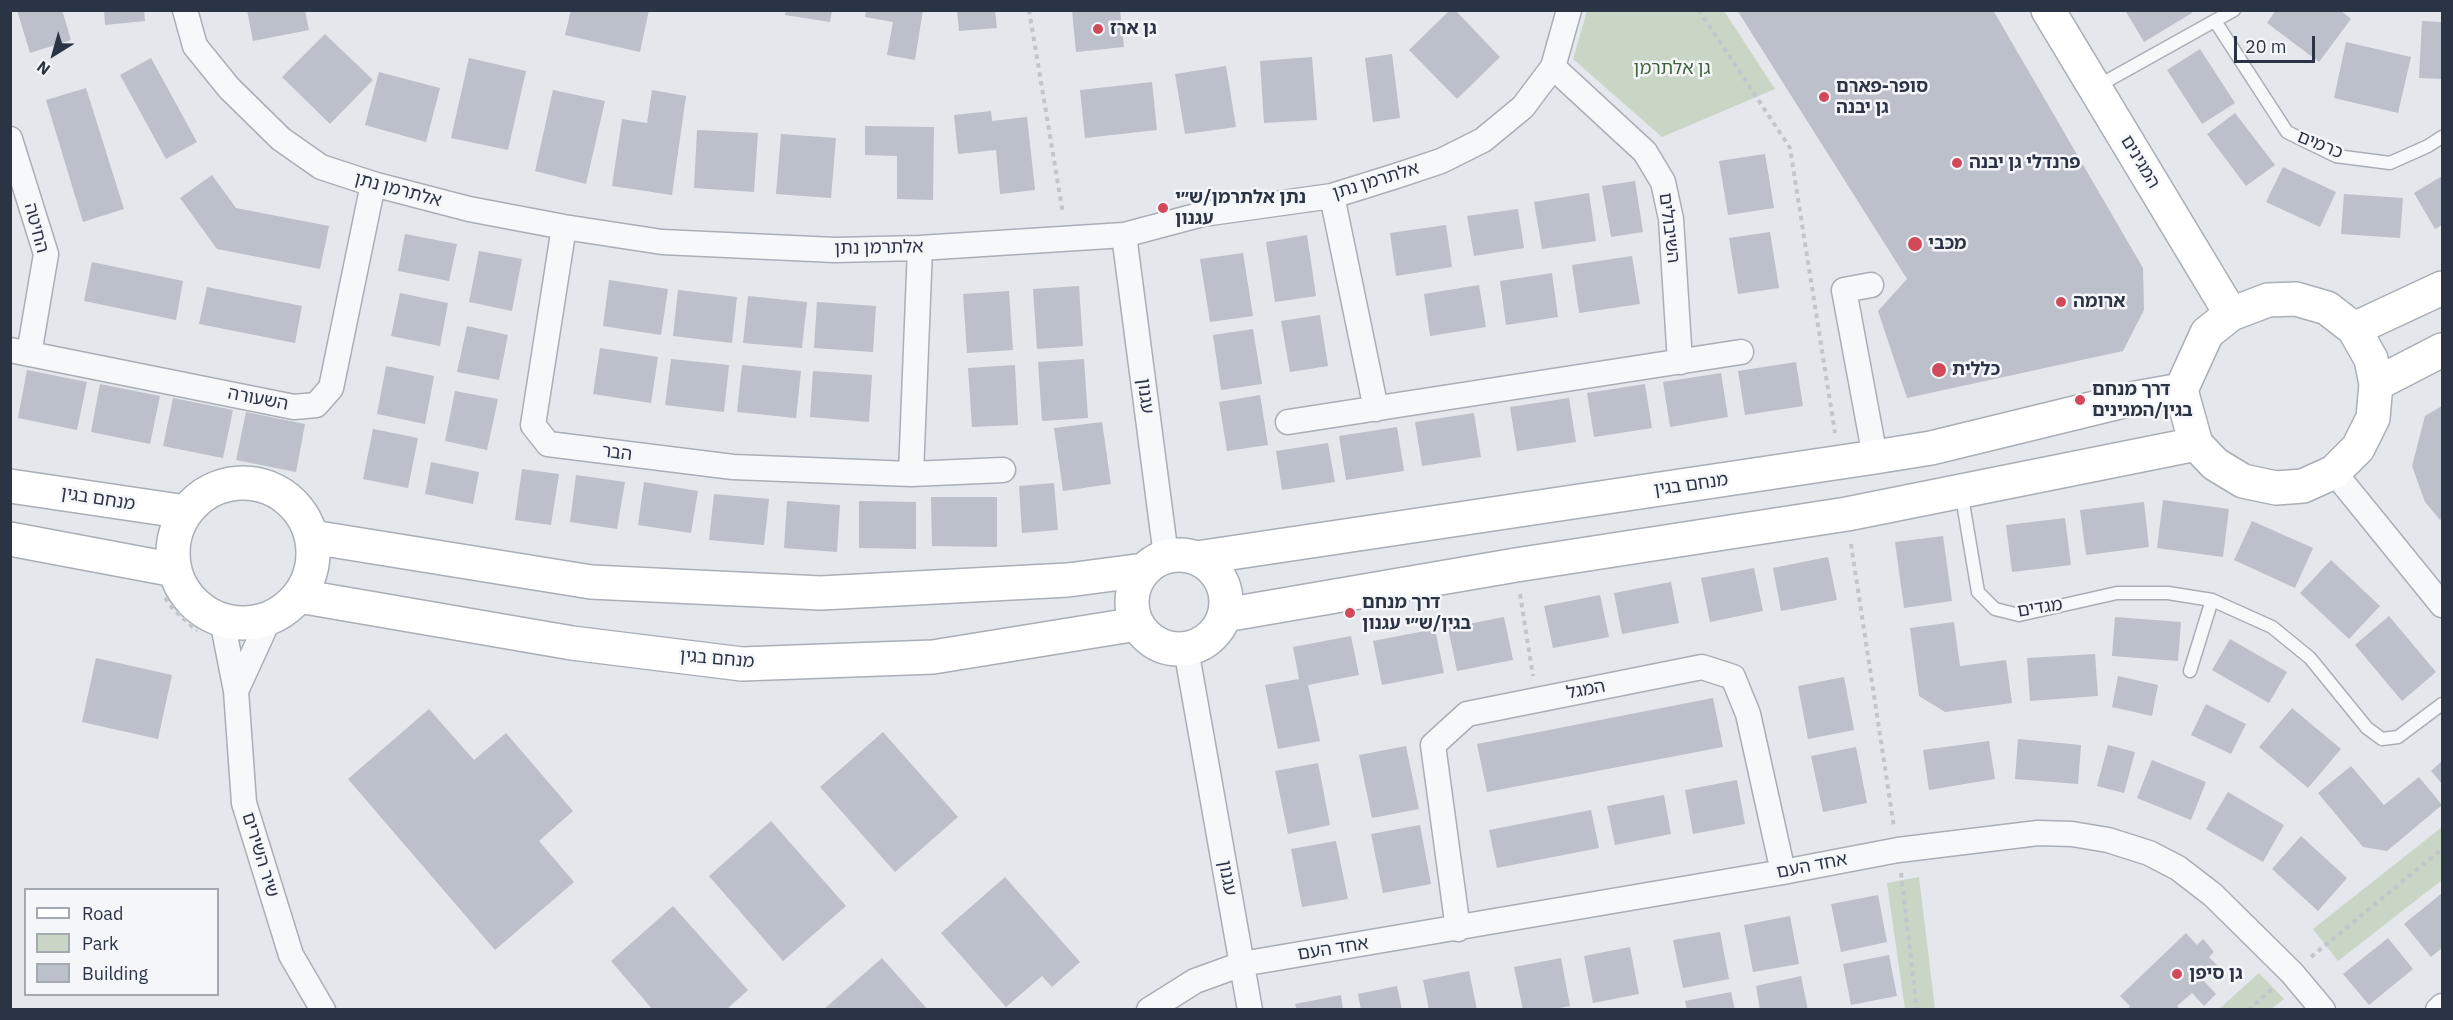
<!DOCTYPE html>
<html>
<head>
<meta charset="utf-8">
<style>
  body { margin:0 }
  #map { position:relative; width:2453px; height:1020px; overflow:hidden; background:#e4e7ec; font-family:"IBM Plex Sans",sans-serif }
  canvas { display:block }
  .frame { position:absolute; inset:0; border:12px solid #2b3445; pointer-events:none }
  .legend { position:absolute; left:24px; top:888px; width:195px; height:108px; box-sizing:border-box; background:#f4f6f9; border:2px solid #a4a8b1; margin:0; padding:8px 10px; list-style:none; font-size:18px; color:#2b3445 }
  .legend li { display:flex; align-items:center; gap:12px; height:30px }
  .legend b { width:30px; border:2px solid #a4a8b1 }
  .north { position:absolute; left:24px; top:24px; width:60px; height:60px; -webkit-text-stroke:4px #f4f6f9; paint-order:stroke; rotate:217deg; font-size:16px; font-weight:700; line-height:24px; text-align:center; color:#2b3445 }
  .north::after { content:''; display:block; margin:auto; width:21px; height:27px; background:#2b3445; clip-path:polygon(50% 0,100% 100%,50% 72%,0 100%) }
  .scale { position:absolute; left:2234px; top:36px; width:81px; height:27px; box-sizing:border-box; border:3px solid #2b3445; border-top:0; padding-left:8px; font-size:18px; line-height:21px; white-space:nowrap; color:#2b3445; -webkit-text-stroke:4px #f4f6f9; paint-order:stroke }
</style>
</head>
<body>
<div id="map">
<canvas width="2453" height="1020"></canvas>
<div class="frame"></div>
<ul class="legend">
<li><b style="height:8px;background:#fff"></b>Road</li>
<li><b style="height:16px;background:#c9d6c5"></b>Park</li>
<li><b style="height:16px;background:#bbc0ca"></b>Building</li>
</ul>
<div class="north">N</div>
<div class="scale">20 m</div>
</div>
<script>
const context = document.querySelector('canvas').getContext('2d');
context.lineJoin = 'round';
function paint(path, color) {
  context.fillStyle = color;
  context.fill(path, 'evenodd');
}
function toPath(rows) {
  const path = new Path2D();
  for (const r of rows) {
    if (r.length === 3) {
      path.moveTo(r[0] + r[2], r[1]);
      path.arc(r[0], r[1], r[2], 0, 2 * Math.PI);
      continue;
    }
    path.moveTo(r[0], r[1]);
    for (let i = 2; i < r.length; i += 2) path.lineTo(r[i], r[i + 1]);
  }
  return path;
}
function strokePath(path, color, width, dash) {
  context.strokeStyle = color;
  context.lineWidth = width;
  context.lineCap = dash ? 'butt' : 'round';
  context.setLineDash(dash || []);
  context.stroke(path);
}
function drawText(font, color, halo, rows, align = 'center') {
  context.font = font + ' "IBM Plex Sans","Noto Sans Hebrew",sans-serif';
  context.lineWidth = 5;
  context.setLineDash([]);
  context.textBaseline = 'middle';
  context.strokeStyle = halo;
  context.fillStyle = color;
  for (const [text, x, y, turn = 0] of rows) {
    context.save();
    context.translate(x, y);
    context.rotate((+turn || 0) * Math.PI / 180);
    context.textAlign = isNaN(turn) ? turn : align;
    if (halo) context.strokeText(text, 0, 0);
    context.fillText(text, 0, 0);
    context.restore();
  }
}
paint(toPath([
  [1587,11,1724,11,1775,89,1662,137,1573,59],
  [2442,827,2442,880,2338,961,2313,929],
  [1919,877,1935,1009,1905,1009,1887,883],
  [2259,973,2284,999,2271,1009,2219,1009]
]), '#c9d6c5');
paint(toPath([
  [17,10,62,10,71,40,30,53],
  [104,10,144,10,145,21,105,25],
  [247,10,305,10,309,30,253,41],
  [571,10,649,10,640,52,565,35],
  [786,10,832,10,830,22,785,15],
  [866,10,923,10,915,60,887,55,893,22,865,17],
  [957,10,995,10,997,28,959,31],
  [1072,10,1120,10,1124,47,1076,52],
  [1450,10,1455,10,1500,57,1457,99,1409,50],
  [1737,10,1993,10,2143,268,2144,310,2123,351,1907,398,1878,311,1907,279],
  [2125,10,2190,10,2192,13,2144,42],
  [2276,10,2340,10,2351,19,2319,62,2267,23],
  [2422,21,2442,22,2442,79,2419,78],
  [325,34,373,80,330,124,282,77],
  [2346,42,2411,57,2398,113,2334,98],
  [2200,49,2235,103,2202,124,2167,70],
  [1392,54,1400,118,1373,122,1365,58],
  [1312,57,1317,120,1264,123,1260,61],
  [151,58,197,142,166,159,120,75],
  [469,58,526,71,508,150,451,138],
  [1226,66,1236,127,1185,134,1175,74],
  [379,72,440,88,426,142,365,125],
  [1152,82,1157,130,1085,138,1080,90],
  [86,88,124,209,83,222,46,100],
  [553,90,605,101,586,184,535,171],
  [652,90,686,96,672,195,612,186,622,119,647,123],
  [991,111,992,121,1027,117,1035,190,1000,194,996,150,958,154,954,115],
  [2235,113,2275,165,2246,186,2207,134],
  [865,126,934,127,933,200,897,199,897,156,865,155],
  [697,130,758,133,754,192,694,188],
  [781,134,836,138,831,198,776,194],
  [1765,154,1774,208,1728,215,1719,161],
  [2283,167,2336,192,2320,227,2266,202],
  [212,175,236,208,329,226,320,269,217,249,180,198],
  [2442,176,2442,225,2435,229,2414,193],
  [1635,181,1643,232,1611,237,1602,186],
  [1589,193,1596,241,1542,249,1534,202],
  [2344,194,2403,198,2400,238,2341,234],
  [1518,209,1524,248,1474,256,1467,216],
  [1446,225,1452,267,1396,276,1390,233],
  [1770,232,1779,288,1738,294,1729,238],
  [405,234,457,244,449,281,398,271],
  [1307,235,1316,296,1275,302,1266,242],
  [479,251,522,259,512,311,469,302],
  [1243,253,1253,316,1210,322,1200,259],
  [1632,256,1640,304,1579,313,1572,265],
  [92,262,183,281,176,320,84,301],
  [1552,273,1558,317,1506,325,1500,281],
  [609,280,668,289,661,335,603,326],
  [1479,285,1486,327,1430,336,1424,294],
  [1079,286,1083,346,1037,349,1033,289],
  [207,287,302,306,295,343,199,324],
  [678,290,737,297,732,343,673,336],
  [1009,291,1013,350,967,353,963,294],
  [400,293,448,303,440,346,391,336],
  [748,296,807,302,802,348,743,343],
  [817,302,876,306,873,352,814,348],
  [1320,315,1328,366,1290,372,1281,321],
  [467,326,508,335,499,380,457,372],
  [1253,329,1262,384,1221,390,1213,335],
  [600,348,658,357,651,403,593,394],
  [671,359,729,365,724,412,665,405],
  [1084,359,1088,418,1042,421,1038,362],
  [1796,362,1803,406,1745,415,1738,371],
  [742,365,801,371,796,418,737,412],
  [1015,365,1018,425,972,427,968,368],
  [386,366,434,376,425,424,377,414],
  [27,370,87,382,77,430,18,418],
  [813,371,872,375,869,422,810,417],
  [1721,373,1728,417,1670,427,1663,382],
  [100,384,160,396,150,444,91,432],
  [1645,384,1652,428,1594,437,1587,393],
  [455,391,498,399,487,450,445,441],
  [1260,395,1268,445,1227,451,1219,402],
  [173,398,233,410,223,458,163,446],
  [1569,398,1576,442,1517,451,1510,407],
  [2442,406,2442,518,2440,520,2425,502,2412,466,2425,416],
  [246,412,305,424,296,472,236,460],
  [1474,413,1481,457,1422,466,1415,422],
  [1102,422,1111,484,1063,491,1054,428],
  [1397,427,1404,471,1346,480,1339,436],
  [373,429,418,438,408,488,363,479],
  [1328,443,1335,482,1282,490,1276,451],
  [431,462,479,472,473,504,425,494],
  [522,469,559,474,551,525,515,520],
  [576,475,625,482,617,529,570,522],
  [644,482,698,491,691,533,638,525],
  [1054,483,1058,530,1022,533,1019,486],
  [714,494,769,499,764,545,709,540],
  [931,497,997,497,997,547,932,546],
  [2163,500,2229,509,2223,557,2157,548],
  [787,501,840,505,837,552,784,548],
  [859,501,916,502,916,549,859,548],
  [2144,502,2149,547,2086,555,2080,510],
  [2065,518,2071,565,2012,572,2006,525],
  [2252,521,2313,548,2295,588,2234,560],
  [1943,536,1952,601,1904,608,1895,542],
  [1828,557,1837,600,1781,611,1773,568],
  [2331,560,2380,606,2349,639,2300,593],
  [1754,568,1763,611,1710,622,1701,578],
  [1671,582,1679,623,1622,634,1614,593],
  [1600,595,1609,637,1553,648,1544,606],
  [2389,616,2436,672,2402,701,2355,645],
  [1504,617,1513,660,1457,671,1448,628],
  [2115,617,2181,622,2178,661,2112,656],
  [1954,622,1960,666,2006,660,2012,703,1945,712,1919,696,1910,628],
  [1435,629,1444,673,1382,685,1373,641],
  [1351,636,1359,675,1308,685,1320,741,1278,749,1265,685,1299,679,1293,647],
  [2230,639,2287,672,2269,703,2212,670],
  [2095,654,2098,696,2030,701,2027,658],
  [96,658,172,675,158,739,82,722],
  [2118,676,2158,685,2152,716,2112,707],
  [1844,677,1854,730,1808,739,1798,686],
  [1713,698,1723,747,1487,792,1477,744],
  [2206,704,2246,724,2231,754,2191,735],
  [2292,708,2341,749,2308,788,2259,747],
  [429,709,474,760,506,733,573,811,539,841,574,882,495,950,348,779],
  [883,732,958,817,895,872,820,787],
  [2018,739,2081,745,2078,784,2015,779],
  [1989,741,1995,779,1929,790,1923,750],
  [2108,745,2135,752,2124,793,2097,786],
  [1406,746,1419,809,1372,818,1359,755],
  [1856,747,1867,803,1823,812,1811,756],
  [2152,760,2206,782,2191,820,2137,798],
  [2442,761,2442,784,2431,771],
  [1318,763,1330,825,1288,834,1275,771],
  [2351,766,2384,805,2419,777,2442,805,2387,851,2363,847,2318,793],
  [1737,780,1745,824,1693,834,1685,790],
  [2228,792,2284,825,2263,862,2206,829],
  [1664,795,1671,834,1615,845,1607,806],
  [1591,810,1599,848,1497,868,1489,830],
  [771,821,846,906,783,961,709,876],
  [1420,825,1431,884,1383,893,1371,834],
  [2301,836,2347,878,2318,911,2272,869],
  [1336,841,1348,899,1302,907,1291,849],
  [1005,877,1080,962,1052,987,1042,976,1006,1007,941,933],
  [2442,893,2442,948,2431,957,2404,924],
  [1878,895,1887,942,1841,952,1831,904],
  [673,906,748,990,726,1010,653,1010,611,961],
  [1790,916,1799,964,1753,972,1744,925],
  [1720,932,1729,979,1683,988,1673,940],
  [2186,933,2197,945,2203,939,2214,952,2209,957,2219,967,2204,981,2216,994,2204,1006,2192,993,2177,1006,2180,1010,2127,1010,2130,1006,2120,996],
  [2388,938,2413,969,2369,1005,2343,974],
  [1630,947,1639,994,1593,1003,1584,956],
  [1889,955,1897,996,1851,1005,1843,964],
  [882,958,928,1010,823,1010],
  [1561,958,1570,1006,1549,1010,1523,1010,1514,967],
  [1469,971,1477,1010,1429,1010,1423,980],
  [1801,976,1808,1010,1760,1010,1756,986],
  [1397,986,1402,1010,1361,1010,1358,994],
  [1731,992,1735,1010,1687,1010,1685,1001],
  [1341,995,1343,1010,1297,1010,1295,1004]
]), '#bbc0ca');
const lane = toPath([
  [2215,21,2287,132,2336,156,2390,163,2428,146,2442,137],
  [2096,87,2234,10],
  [1961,491,1978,592,1995,609,2019,615,2117,593,2168,593,2212,600,2272,627,2310,658,2367,728,2382,739,2398,737,2442,704],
  [2190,671,2212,600]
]);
const street = toPath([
  [185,10,195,46,229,88,281,139,321,167,373,184,469,209,564,227,662,242,835,250,920,248,1124,235,1203,214,1332,196,1396,176,1441,161,1483,140,1523,107,1553,67,1569,10],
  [1553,67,1645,152,1663,182,1671,219,1680,362],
  [10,139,46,254,29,354],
  [1332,196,1376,409],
  [564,227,533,425,548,444,733,467,911,474,1003,470],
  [1124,235,1166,556],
  [1871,285,1844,290,1875,457],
  [10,350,294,407,316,405,331,388,373,184],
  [1288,422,1741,352],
  [2334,472,2442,605],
  [911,474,920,248],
  [222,620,236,691,244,803,291,955,323,1010],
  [1186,649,1250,1010],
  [236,691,269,619],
  [1458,929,1433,745,1467,714,1702,667,1733,677,1748,714,1783,872],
  [1149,1010,1195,981,1242,964,1783,872,1898,850,2038,833,2072,834,2108,840,2149,853,2178,868,2213,895,2292,973,2323,1010],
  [2438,1010,2442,1006]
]);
const secondary = toPath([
  [2048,10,2231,314],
  [2296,299,2327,308,2354,329,2371,359,2376,384,2373,418,2358,448,2334,472,2303,486,2276,488,2243,481,2215,464,2196,444,2181,390,2207,333,2231,314,2268,300,2296,299],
  [2354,329,2442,288],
  [2376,384,2442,350],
  [243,553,70],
  [10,486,186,512],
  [312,537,591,582,821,593,1068,580,1144,570],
  [10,539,175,570],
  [1179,602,47],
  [1197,558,1875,457,1931,448,2136,398,2181,390],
  [299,596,572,643,742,664,933,657,1137,624],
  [1225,615,1516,565,1847,514,2196,444]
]);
strokePath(lane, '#a9aeb7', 15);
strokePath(street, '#a9aeb7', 27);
strokePath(secondary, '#a9aeb7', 36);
strokePath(toPath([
  [1029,10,1063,214],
  [1699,10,1790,148,1835,433],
  [1851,544,1894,827],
  [1520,594,1533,676],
  [165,598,173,609,197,631],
  [1901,873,1917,1010],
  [2311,957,2442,849],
  [2248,1010,2272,989]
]), '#c2c5cb', 4, [4.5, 4.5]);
strokePath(lane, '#f7f8fa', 12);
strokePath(street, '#f7f8fa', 24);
strokePath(secondary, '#fff', 33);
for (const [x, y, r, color] of [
  [1098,29,6,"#d1495b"],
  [1824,97,6,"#d1495b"],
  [1957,163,6,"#d1495b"],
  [1163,208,6,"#d1495b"],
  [1915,244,8,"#d1495b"],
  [2061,302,6,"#d1495b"],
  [1939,370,8,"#d1495b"],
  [2080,400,6,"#d1495b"],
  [1350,613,6,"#d1495b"],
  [2177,974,6,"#d1495b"]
]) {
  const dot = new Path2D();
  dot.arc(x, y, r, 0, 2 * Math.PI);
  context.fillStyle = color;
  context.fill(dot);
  strokePath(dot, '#f4f6f9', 2);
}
drawText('bold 18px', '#2b3445', '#f4f6f9', [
  ["גן ארז",1110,29],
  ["סופר-פארם",1836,87],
  ["גן יבנה",1836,108],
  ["פרנדלי גן יבנה",1969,163],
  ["נתן אלתרמן/ש״י",1175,198],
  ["עגנון",1175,219],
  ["מכבי",1928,244],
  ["ארומה",2073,302],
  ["כללית",1952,370],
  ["דרך מנחם",2092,390],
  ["בגין/המגינים",2092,411],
  ["דרך מנחם",1362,603],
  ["בגין/ש״י עגנון",1362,624],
  ["גן סיפן",2189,974]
], 'left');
drawText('18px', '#3f6138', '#f4f6f9', [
  ["גן אלתרמן",1672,69]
]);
drawText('18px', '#2b3445', '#f4f6f9', [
  ["כרמים",2320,145,22],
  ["המגינים",2140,162,59],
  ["אלתרמן נתן",1376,181,-17],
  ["אלתרמן נתן",398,190,15],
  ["החיטה",36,228,75],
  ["השיבולים",1669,228,83],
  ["אלתרמן נתן",879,248,-1],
  ["עגנון",1145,396,83],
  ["השעורה",258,399,11],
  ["הבר",617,453,7],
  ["מנחם בגין",1691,485,-8],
  ["מנחם בגין",98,499,9],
  ["מגדים",2040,608,-9],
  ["מנחם בגין",717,659,5],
  ["המגל",1586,690,-11],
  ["שיר השירים",260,855,73],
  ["אחד העם",1812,866,-11],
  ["עגנון",1227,878,80],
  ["אחד העם",1333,949,-9]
]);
</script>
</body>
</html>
